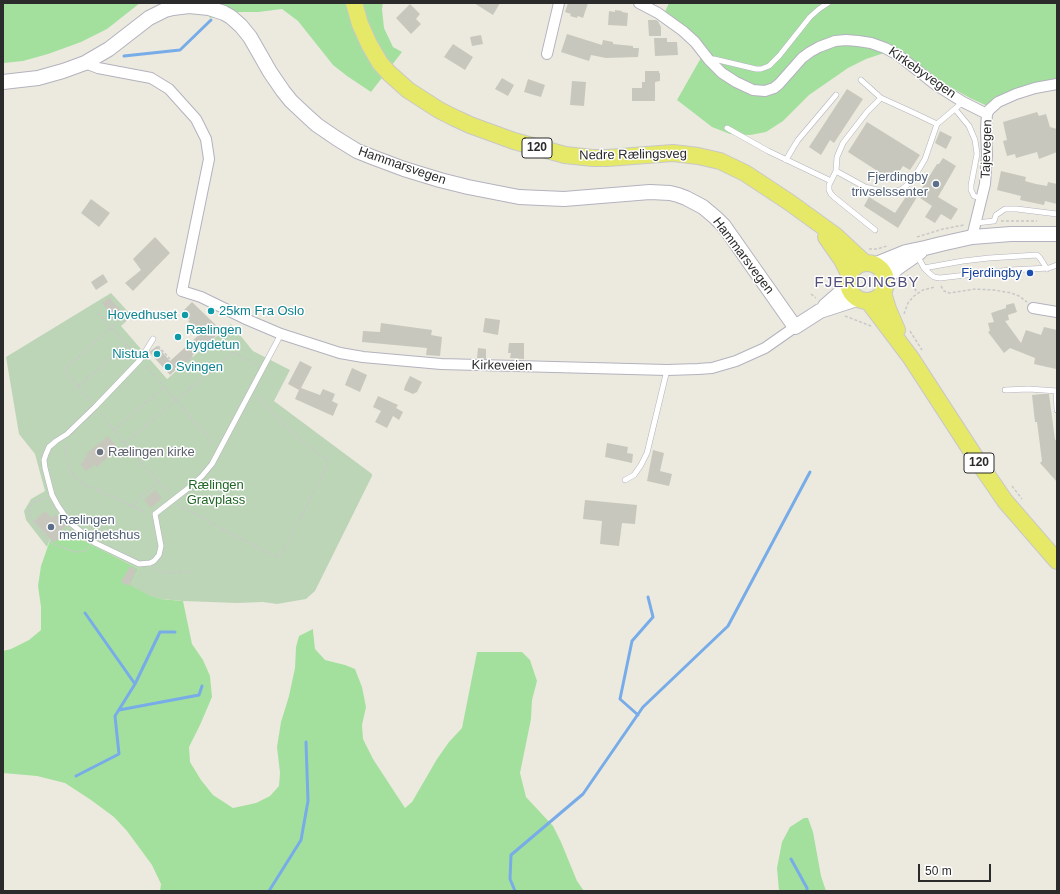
<!DOCTYPE html>
<html>
<head>
<meta charset="utf-8">
<style>
  body { margin:0 }
  #map { position:relative; width:1060px; height:894px; overflow:hidden; background:#eceadf; font-family:Arial,sans-serif }
  canvas { display:block }
  .frame { position:absolute; inset:0; border:4px solid #2b2b2b; pointer-events:none }
  .scale { position:absolute; left:918px; top:864px; width:73px; height:18px; box-sizing:border-box; border:2px solid #2b2b2b; border-top:0; padding-left:5px; font-size:12px; line-height:14px; white-space:nowrap; color:#2b2b2b; -webkit-text-stroke:3px #fff; paint-order:stroke }
</style>
</head>
<body>
<div id="map">
<canvas width="1060" height="894"></canvas>
<div class="frame"></div>
<div class="scale">50 m</div>
</div>
<script>
const context = document.querySelector('canvas').getContext('2d');
context.lineJoin = 'round';
function paint(path, color) {
  context.fillStyle = color;
  context.fill(path, 'evenodd');
}
function toPath(rows) {
  const path = new Path2D();
  for (const r of rows) {
    if (r.length === 3) {
      path.moveTo(r[0] + r[2], r[1]);
      path.arc(r[0], r[1], r[2], 0, 2 * Math.PI);
      continue;
    }
    path.moveTo(r[0], r[1]);
    for (let i = 2; i < r.length; i += 2) path.lineTo(r[i], r[i + 1]);
  }
  return path;
}
function strokePath(path, color, width, dash) {
  context.strokeStyle = color;
  context.lineWidth = width;
  context.lineCap = dash ? 'butt' : 'round';
  context.setLineDash(dash || []);
  context.stroke(path);
}
function drawText(font, color, halo, rows, align = 'center') {
  context.font = font + ' Arial,sans-serif';
  context.lineWidth = 3;
  context.setLineDash([]);
  context.textBaseline = 'middle';
  context.strokeStyle = halo;
  context.fillStyle = color;
  for (const [text, x, y, turn = 0] of rows) {
    context.save();
    context.translate(x, y);
    context.rotate((+turn || 0) * Math.PI / 180);
    context.textAlign = isNaN(turn) ? turn : align;
    if (halo) context.strokeText(text, 0, 0);
    context.fillText(text, 0, 0);
    context.restore();
  }
}
paint(toPath([
  [3,3,140,3,107,29,81,42,48,54,23,61,4,63,3,62],
  [204,3,383,3,382,9,384,28,393,47,402,52,371,92,347,76,333,65,298,21,282,9,258,12,235,12,210,18,204,9],
  [669,3,1057,3,1057,85,1040,87,994,109,970,98,945,84,927,70,903,55,887,52,866,59,848,68,809,95,783,121,766,132,750,135,730,134,712,127,677,100,702,56,664,14],
  [55,526,139,569,131,584,161,599,183,601,192,644,203,660,210,676,212,697,200,725,189,747,190,762,201,780,213,795,233,808,256,803,270,796,279,786,280,773,277,747,281,722,289,696,295,668,296,647,299,636,313,629,313,631,315,649,325,660,345,665,355,669,362,687,366,707,362,725,363,739,373,759,405,808,412,802,437,759,449,742,462,728,477,652,522,652,530,660,537,681,532,700,531,719,520,773,526,797,553,826,561,842,577,881,584,891,160,891,161,884,152,865,127,831,114,817,91,800,65,783,37,776,3,773,3,651,11,649,29,640,41,630,41,607,38,586,41,566],
  [804,818,808,818,813,832,821,876,826,891,779,891,777,868,782,842,790,827]
]), '#a3e09e');
paint(toPath([
  [111,293,132,316,121,326,167,379,231,324,253,351,290,370,274,401,372,474,372,476,315,591,306,599,277,604,263,602,237,603,183,601,161,599,150,596,130,585,139,569,55,526,47,547,26,520,24,511,31,499,45,491,35,454,19,434,6,357]
]), '#bdd5b7');
strokePath(toPath([
  [124,56,180,50,211,20],
  [85,613,135,684],
  [119,710,199,695,202,686],
  [638,715,620,699,632,641,653,617,648,597],
  [76,776,119,754,115,716,135,684,160,632,175,632],
  [791,859,807,888,807,891],
  [269,891,301,840,308,801,306,742],
  [515,891,510,879,511,855,583,794,643,707,728,626,810,472]
]), '#78ace8', 3);
paint(toPath([
  [474,3,500,3,493,15],
  [568,3,588,3,583,18,578,16,577,18,570,16,571,14,565,12],
  [410,4,420,14,416,19,421,24,411,34,396,18],
  [615,10,622,11,622,12,628,13,627,26,608,25,609,11,615,12],
  [648,20,656,20,658,21,661,27,661,36,649,36],
  [567,34,602,45,603,40,613,42,613,44,633,46,633,48,639,48,638,57,606,58,591,55,589,61,561,52],
  [481,35,483,44,472,46,470,37],
  [654,38,667,38,667,42,677,42,678,55,655,56],
  [453,44,473,57,465,70,444,57],
  [645,71,659,71,659,73,660,73,660,81,655,82,655,101,632,101,632,88,642,88,642,82,645,82],
  [502,78,514,85,508,96,495,89],
  [528,79,545,85,541,97,524,92],
  [572,81,586,82,584,106,570,105],
  [847,89,863,99,834,143,830,140,821,155,809,147],
  [1037,112,1039,116,1046,114,1050,127,1057,129,1057,152,1039,159,1037,152,1016,158,1015,154,1007,156,1003,141,1007,140,1003,122],
  [867,122,920,155,910,170,903,166,893,181,848,152],
  [940,131,952,137,946,149,935,143],
  [943,158,956,166,938,197,958,209,951,220,941,214,935,223,925,217,932,206,917,196,937,164,939,164],
  [1001,171,1026,177,1025,181,1036,184,1047,186,1048,182,1057,184,1057,204,1045,201,1044,205,1020,200,1021,196,997,190],
  [909,192,917,197,898,228,864,206,869,197,895,213],
  [91,199,110,213,99,227,81,213],
  [155,237,170,253,133,291,125,283,141,270,133,259],
  [103,274,108,282,96,290,91,282],
  [109,297,122,312,115,318,102,303],
  [192,302,221,330,215,337,207,344,206,343,192,356,193,357,184,365,182,364,170,375,149,352,157,346,170,361,201,333,188,321,190,320,182,312],
  [1014,303,1017,312,1008,315,1009,320,1005,321,1021,343,1026,330,1041,335,1044,327,1057,330,1057,364,1056,369,1034,364,1035,358,1010,348,1004,353,988,332,990,331,988,323,994,322,991,313,1006,308,1006,305],
  [485,318,500,320,498,335,483,332],
  [381,323,432,330,431,335,442,337,440,356,426,355,427,348,362,342,363,331,380,332],
  [509,343,524,343,524,359,510,358,511,353,508,353],
  [478,348,486,349,486,359,477,358],
  [300,361,312,367,301,388,320,395,323,389,335,394,332,401,338,404,333,416,295,399,299,390,288,384],
  [352,368,367,375,360,392,345,385],
  [410,376,422,382,417,392,413,394,404,390,405,386],
  [1043,394,1049,394,1055,440,1057,439,1057,449,1056,449,1057,458,1057,482,1040,463,1042,461,1037,422,1035,422,1032,395],
  [378,396,398,405,396,408,403,412,399,420,393,416,387,428,375,422,381,411,373,407],
  [108,436,118,448,97,467,95,465,86,471,80,464,84,461,83,460,87,456,86,454],
  [607,443,628,447,627,453,633,454,632,463,605,457],
  [653,450,664,453,660,471,672,474,669,486,647,481],
  [155,490,162,498,151,508,144,500],
  [585,500,637,505,635,524,622,523,619,546,600,544,602,521,583,519],
  [45,511,52,518,56,514,66,526,62,529,65,533,54,543,34,521],
  [130,566,137,570,129,586,121,582]
]), '#c8c7bd');
const lane = toPath([
  [710,59,714,59,756,69,761,69,769,66,779,56,810,17,819,9,828,3],
  [861,80,881,98],
  [955,109,969,126,975,140,977,154,971,185,971,190,974,196,982,199],
  [937,124,925,159,912,181,902,189,896,191,889,193,865,187,836,171,837,157,843,143,867,112,881,98,914,113,937,124,963,102],
  [727,128,768,151,831,181],
  [786,160,793,148,798,140,836,95],
  [836,171,829,185,829,190,831,194,834,197,875,230],
  [976,223,994,221,996,215,1005,209,1017,209,1057,214],
  [917,255,924,268,929,273,934,277,940,278,1010,270,1049,268,1057,265],
  [924,268,963,261,989,258,1037,255,1040,258,1047,269],
  [153,339,140,360,95,407,67,434,56,441,49,447,46,454,44,460,45,468,52,495,58,506,69,522,95,543,139,564,150,563,154,561,159,555,161,546,155,514,191,486,202,476,212,464,281,334],
  [1005,390,1029,389,1057,391],
  [1056,391,1057,410],
  [625,480,634,475,641,465,647,453,667,370]
]);
const street = toPath([
  [639,3,658,13,683,31,695,42,709,60,722,73,736,82,753,90,765,91,774,88,779,84,802,58,810,52,819,47,835,41,846,40,858,41,871,43,885,48,898,55,936,85,963,102,987,114],
  [547,54,559,3],
  [85,63,98,68,151,78,169,89,196,119,206,139,209,159,182,291,201,297,248,320,281,334,340,353,363,357,441,364,667,370,698,369,712,368,736,361,765,348,795,327],
  [972,237,985,184,987,155,986,129,987,114,989,110,998,102,1016,94,1035,88,1057,84],
  [1033,308,1057,312]
]);
const secondary = toPath([
  [3,82,38,78,63,71,85,63,109,49,149,18,165,10,173,8,189,6,209,8,224,13,231,17,241,26,250,37,270,72,283,91,291,101,307,116,317,125,336,138,357,151,372,157,404,169,440,180,468,187,519,197,564,199,650,192,670,193,678,195,686,198,703,207,716,218,724,226,795,327,820,311,857,299],
  [874,265,906,252,925,248,941,244,972,237,1011,234,1057,234],
  [885,279,897,268,920,252],
  [825,306,848,286]
]);
const primary = toPath([
  [354,3,360,24,369,44,380,63,389,73,408,90,439,110,455,118,470,125,514,141,565,155,593,158,607,158,673,153,698,156,720,161,745,173,789,202,836,236,865,263],
  [826,237,842,260,849,274],
  [867,282,19],
  [883,293,888,309,897,330],
  [868,301,911,358,983,469,1005,501,1057,561]
]);
strokePath(lane, '#b3b2be', 6);
strokePath(street, '#b3b2be', 12);
strokePath(secondary, '#b3b2be', 16);
strokePath(primary, '#c8c8c8', 18);
strokePath(toPath([
  [1001,221,1037,221],
  [917,237,943,229,964,225],
  [869,249,877,249,887,246],
  [908,275,917,293],
  [941,286,944,291,949,293,975,289,994,290,1011,293,1019,296,1027,302],
  [811,294,816,298],
  [98,313,135,354],
  [904,314,908,303,914,296,923,290,935,287],
  [845,316,871,326],
  [910,331,922,350],
  [158,346,170,359],
  [78,386,127,345],
  [164,387,214,444],
  [90,401,64,369,90,347,120,319,124,321,132,316],
  [100,413,129,449,153,476,170,493],
  [114,430,164,387,145,365],
  [125,443,231,354,233,353,235,353,257,365],
  [66,444,65,453,69,466,73,475,83,483,147,513],
  [1012,486,1022,499],
  [45,498,34,502,31,505,30,509,30,513,32,520,41,532,53,544,75,552,85,551,89,547],
  [178,505,272,555,276,556,279,556,282,553,327,466,328,461,301,440,281,422,257,396],
  [132,506,158,481],
  [155,568,158,571,169,573,190,571]
]), '#c8c8c8', 1.5, [3, 2]);
strokePath(lane, '#fff', 5);
strokePath(street, '#fff', 10);
strokePath(secondary, '#fff', 14);
strokePath(primary, '#e5e967', 16);
for (const [x, y, r, color] of [
  [936,184,4,"#5c6f8a"],
  [1030,273,4,"#1a4fb4"],
  [211,311,4,"#0f9aa8"],
  [185,315,4,"#0f9aa8"],
  [178,337,4,"#0f9aa8"],
  [157,354,4,"#0f9aa8"],
  [168,367,4,"#0f9aa8"],
  [100,452,4,"#6b7280"],
  [51,527,4,"#5c6f8a"]
]) {
  const dot = new Path2D();
  dot.arc(x, y, r, 0, 2 * Math.PI);
  context.fillStyle = color;
  context.fill(dot);
  strokePath(dot, '#fff', 1.5);
}
for (const [x, y, w] of [
  [537,148,30],
  [979,463,30]
]) {
  const box = new Path2D();
  box.roundRect(x - w / 2, y - 10, w, 20, 3);
  context.fillStyle = '#fff';
  context.fill(box);
  strokePath(box, '#2b2b2b', 1);
}
drawText('bold 12px', '#2b2b2b', null, [
  ["120",537,148],
  ["120",979,463]
]);
drawText('13px', '#2b2b2b', '#fff', [
  ["Kirkebyvegen",922,73,35],
  ["Tajevegen",987,149,-88],
  ["Nedre Rælingsveg",633,155,-1],
  ["Hammarsvegen",402,166,19],
  ["Hammarsvegen",743,256,53],
  ["Kirkeveien",502,366,1]
]);
drawText('13px', '#4e5e75', '#fff', [
  ["Fjerdingby",928,177],
  ["trivselssenter",928,192],
  ["Rælingen",59,520,"left"],
  ["menighetshus",59,535,"left"]
], 'right');
drawText('13px', '#164399', '#fff', [
  ["Fjerdingby",1022,273]
], 'right');
drawText('13px', '#0d838f', '#fff', [
  ["25km Fra Oslo",219,311],
  ["Hovedhuset",177,315,"right"],
  ["Rælingen",186,330],
  ["bygdetun",186,345],
  ["Nistua",149,354,"right"],
  ["Svingen",176,367]
], 'left');
drawText('13px', '#5b616d', '#fff', [
  ["Rælingen kirke",108,452]
], 'left');
drawText('13px', '#1f6523', '#fff', [
  ["Rælingen",216,485],
  ["Gravplass",216,500]
]);
context.letterSpacing = '1px';
drawText('15px', '#524e7a', '#fff', [
  ["FJERDINGBY",867,283]
]);
context.letterSpacing = '0px';
</script>
</body>
</html>
